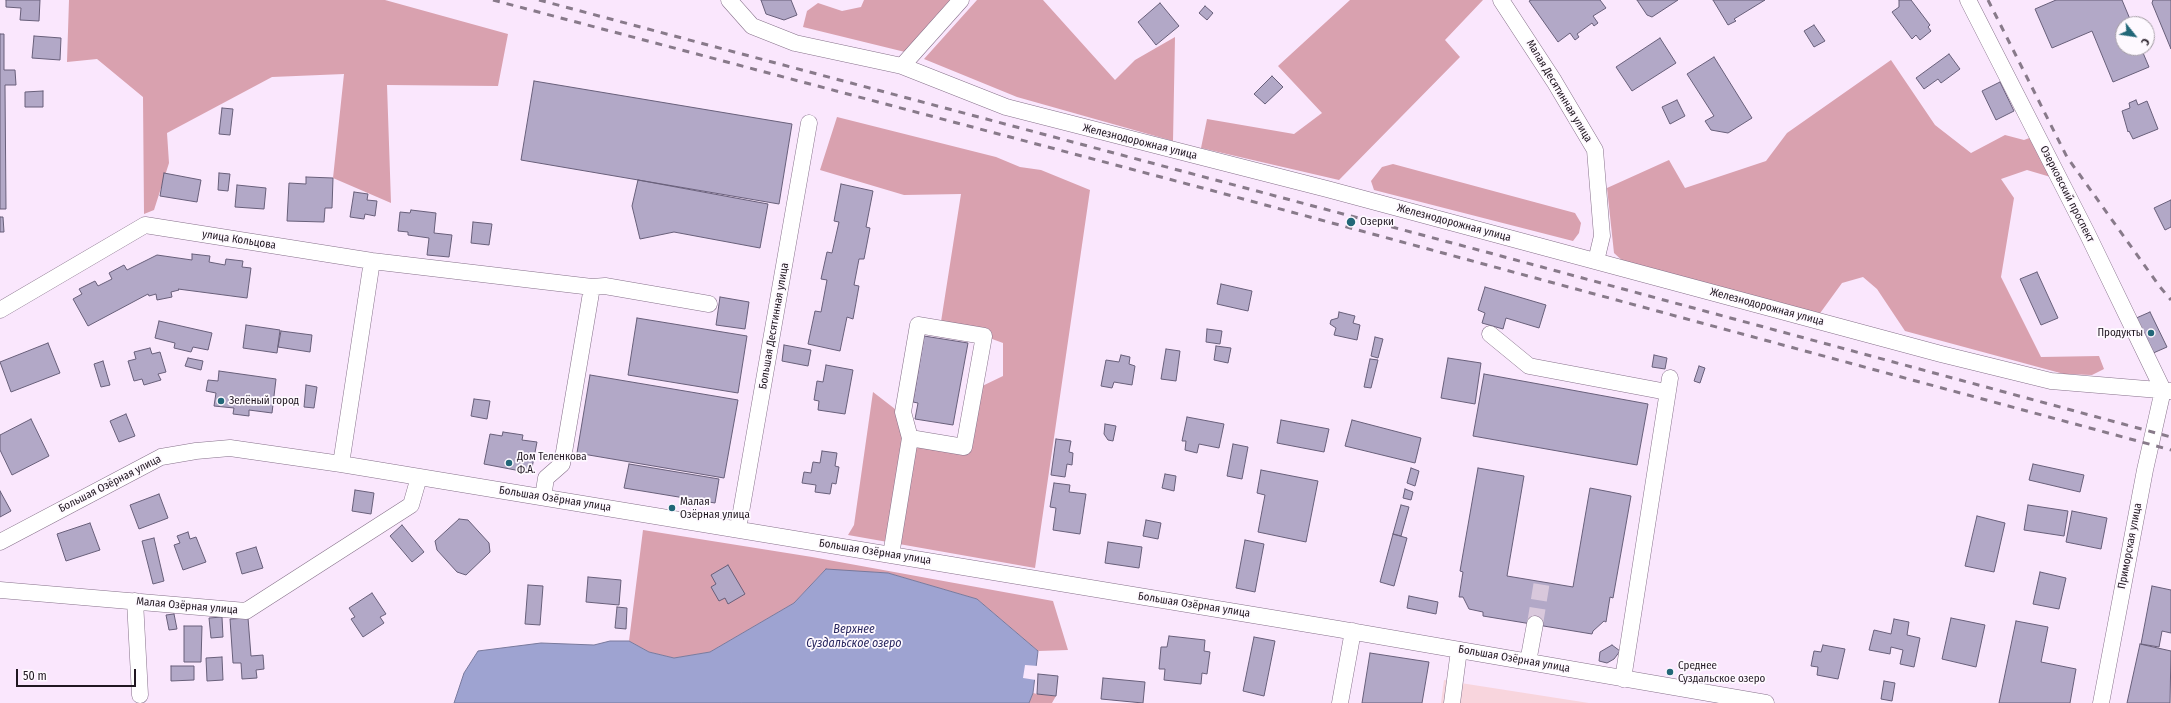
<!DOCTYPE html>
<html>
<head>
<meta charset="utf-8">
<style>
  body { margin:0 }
  #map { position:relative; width:2171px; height:703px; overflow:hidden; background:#fae7fd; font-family:"Fira Sans Condensed",sans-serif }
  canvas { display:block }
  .north { position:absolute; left:2115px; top:16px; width:40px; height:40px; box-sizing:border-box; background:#fef9ff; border:1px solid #a59fa6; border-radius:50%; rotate:120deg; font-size:11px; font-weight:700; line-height:16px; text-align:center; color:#201721 }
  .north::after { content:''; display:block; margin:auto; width:14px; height:18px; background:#226778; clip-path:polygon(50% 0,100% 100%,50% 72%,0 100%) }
  .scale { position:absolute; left:16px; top:669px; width:120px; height:18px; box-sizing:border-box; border:2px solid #201721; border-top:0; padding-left:5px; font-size:12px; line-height:14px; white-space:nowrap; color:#201721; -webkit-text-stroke:3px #fef9ff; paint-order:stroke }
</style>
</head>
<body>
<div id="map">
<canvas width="2171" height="703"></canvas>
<div class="north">С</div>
<div class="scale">50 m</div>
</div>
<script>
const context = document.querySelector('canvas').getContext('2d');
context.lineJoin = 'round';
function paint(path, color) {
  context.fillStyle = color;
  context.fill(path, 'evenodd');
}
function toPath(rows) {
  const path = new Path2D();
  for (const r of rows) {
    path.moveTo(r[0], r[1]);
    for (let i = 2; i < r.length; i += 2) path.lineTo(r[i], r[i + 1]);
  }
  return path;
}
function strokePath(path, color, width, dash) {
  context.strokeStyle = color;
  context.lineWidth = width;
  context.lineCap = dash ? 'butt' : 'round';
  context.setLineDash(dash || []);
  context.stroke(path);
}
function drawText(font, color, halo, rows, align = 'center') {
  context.font = font + ' "Fira Sans Condensed",sans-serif';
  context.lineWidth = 3.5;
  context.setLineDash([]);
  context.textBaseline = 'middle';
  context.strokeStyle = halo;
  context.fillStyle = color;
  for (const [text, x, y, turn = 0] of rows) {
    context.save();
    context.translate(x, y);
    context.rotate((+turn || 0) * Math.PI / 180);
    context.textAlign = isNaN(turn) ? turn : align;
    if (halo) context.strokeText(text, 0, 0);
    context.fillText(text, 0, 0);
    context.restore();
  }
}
paint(toPath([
  [1444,680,1467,684,1589,703,1441,703]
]), '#f8d5dd');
paint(toPath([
  [69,0,385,0,508,34,498,86,387,85,391,203,333,178,344,74,272,77,167,133,169,163,154,210,144,214,143,97,97,59,67,62],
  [864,0,951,0,905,52,803,27,807,11,818,3,842,11,861,7],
  [977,0,1043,0,1115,80,1135,60,1175,37,1173,141,1017,97,924,59],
  [1350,0,1483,0,1445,40,1460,57,1339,180,1201,148,1207,119,1294,134,1322,113,1278,66],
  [1891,60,1935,125,1971,153,2005,135,2024,140,2032,137,2054,178,2027,170,2001,179,2014,198,2001,277,2041,357,2099,356,2104,369,2092,375,2064,374,1905,331,1877,289,1863,277,1842,283,1818,316,1626,264,1614,253,1607,188,1669,160,1685,188,1766,161,1787,133],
  [837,117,996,157,1020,167,1041,170,1090,190,1035,568,848,535,854,525,873,392,895,409,910,438,964,447,974,390,1003,376,1003,343,984,336,940,328,961,194,904,195,820,170],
  [1393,164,1575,213,1581,223,1579,233,1573,241,1374,190,1371,181,1382,167],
  [643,530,812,557,1053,601,1068,650,1038,651,977,599,888,573,824,571,794,603,710,652,674,658,649,652,629,641],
  [1033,693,1037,694,1056,696,1052,703,1029,703]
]), '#d9a1af');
const water = toPath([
  [826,569,888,573,977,599,1038,651,1033,693,1029,703,454,703,464,673,478,651,541,643,594,645,610,641,629,641,649,652,674,658,710,652,794,603,826,569]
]);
paint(water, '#9ea3d1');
strokePath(water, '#78799c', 1);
paint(toPath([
  [1025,665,1038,666,1036,680,1023,678]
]), '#fae7fd');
const building = toPath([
  [6,0,40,0,39,21,20,20,21,8,6,7,6,0],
  [761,0,791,0,797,15,784,20,766,14,761,0],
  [1531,0,1600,0,1606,8,1593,16,1598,23,1594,26,1592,23,1577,34,1579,37,1575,40,1570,33,1558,42,1529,1,1531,0],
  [1637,0,1678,0,1652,17,1647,15,1637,0],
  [1713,0,1765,0,1734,19,1736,21,1728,25,1713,0],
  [1899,0,1911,0,1930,25,1928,27,1931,31,1920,40,1916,35,1912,39,1892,12,1899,7,1899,0],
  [2056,0,2122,0,2132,24,2123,24,2123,48,2141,48,2149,67,2113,82,2092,31,2052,48,2035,9,2056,0],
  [2153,0,2171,0,2171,49,2152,3,2153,0],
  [1160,3,1179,26,1156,45,1138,22,1160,3],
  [1205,6,1213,13,1207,20,1199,13,1205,6],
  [1814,25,1825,41,1814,47,1804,31,1814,25],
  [0,34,4,34,4,70,15,70,16,85,5,85,6,209,0,209,0,34],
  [34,36,61,38,60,60,32,58,34,36],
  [1660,38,1676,63,1632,91,1616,67,1660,38],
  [1949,54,1960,69,1941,83,1938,79,1924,89,1916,78,1949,54],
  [1714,57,1752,118,1728,133,1711,130,1705,121,1714,116,1687,74,1714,57],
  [1272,76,1283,87,1265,104,1254,94,1272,76],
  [534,81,792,124,779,204,521,160,534,81],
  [2000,82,2014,111,1996,120,1982,91,2000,82],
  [43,91,43,107,25,107,25,92,43,91],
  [1677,100,1685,116,1670,124,1662,107,1677,100],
  [2136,100,2138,105,2147,101,2158,129,2133,139,2129,131,2128,132,2122,111,2130,108,2129,103,2136,100],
  [222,108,233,109,230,135,219,134,222,108],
  [164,173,201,180,197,202,160,196,164,173],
  [219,173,230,174,228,191,218,190,219,173],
  [306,177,333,178,332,208,325,208,324,222,287,221,289,183,306,184,306,177],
  [638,180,768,204,760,248,674,232,640,239,632,206,638,180],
  [841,184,873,191,866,227,870,228,864,259,859,259,854,285,859,286,853,319,847,317,840,351,808,344,815,311,821,312,827,280,821,279,827,252,832,253,839,222,834,221,841,184],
  [237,185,266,188,264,209,235,207,237,185],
  [354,192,368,194,367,200,377,201,375,216,365,214,364,219,350,217,354,192],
  [2171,200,2171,227,2165,230,2154,208,2171,200],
  [411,210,436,213,434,233,452,235,449,257,427,255,429,238,408,235,408,232,398,231,400,212,410,213,411,210],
  [0,217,3,217,4,232,0,232,0,217],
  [473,222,492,224,489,245,471,243,473,222],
  [192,254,210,256,209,262,225,265,226,259,243,261,242,267,251,268,247,298,178,289,179,290,171,292,172,297,157,300,156,294,149,296,148,294,88,326,73,299,82,294,79,289,95,281,98,286,112,279,109,273,124,265,127,270,157,255,192,260,192,254],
  [2037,272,2058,318,2041,325,2020,279,2037,272],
  [1221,284,1252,291,1248,311,1217,304,1221,284],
  [1485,287,1546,305,1539,328,1506,318,1503,329,1482,323,1485,313,1478,310,1485,287],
  [720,297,749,302,745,329,716,325,720,297],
  [1339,312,1355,316,1353,323,1360,325,1357,340,1334,335,1336,328,1330,324,1331,320,1338,318,1339,312],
  [2150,312,2167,347,2151,354,2134,319,2150,312],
  [637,318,747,336,738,393,628,375,637,318],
  [159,321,212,333,208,350,193,347,191,352,174,348,175,343,155,338,159,321],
  [246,325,280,330,277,353,243,348,246,325],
  [1207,329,1222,331,1220,344,1206,342,1207,329],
  [281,331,312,335,310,352,278,347,281,331],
  [924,336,968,343,953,425,915,419,918,403,913,402,924,336],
  [1375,337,1383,339,1378,358,1371,356,1375,337],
  [48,343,60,373,11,392,0,362,48,343],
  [784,345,811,350,808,366,782,361,784,345],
  [1216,346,1231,348,1228,363,1214,360,1216,346],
  [150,348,152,354,160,352,166,372,158,374,161,380,144,385,142,379,134,381,128,361,136,359,134,352,150,348],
  [1166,349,1180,351,1176,381,1161,379,1166,349],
  [1121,355,1130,357,1129,364,1135,366,1132,385,1114,382,1112,388,1101,386,1106,360,1119,362,1121,355],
  [1654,355,1667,358,1665,369,1652,367,1654,355],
  [188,358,203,361,201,370,185,366,188,358],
  [1448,358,1481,363,1475,404,1441,398,1448,358],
  [1370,359,1378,360,1371,388,1364,387,1370,359],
  [103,361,110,385,101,387,94,364,103,361],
  [826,365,853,370,845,414,818,410,819,401,814,400,817,381,823,382,826,365],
  [1699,366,1705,368,1700,383,1694,381,1699,366],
  [219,371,276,379,272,413,249,410,249,416,233,414,234,408,214,406,216,393,206,391,208,380,218,381,219,371],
  [1484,374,1648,404,1637,465,1473,436,1484,374],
  [590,375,738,400,724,478,577,453,590,375],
  [306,385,317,387,314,408,304,407,306,385],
  [474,399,490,401,487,419,471,416,474,399],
  [126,414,135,436,119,442,110,421,126,414],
  [1187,417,1224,424,1219,448,1199,444,1197,453,1185,450,1186,441,1182,441,1187,417],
  [31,419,49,456,12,475,0,450,0,435,31,419],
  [1281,420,1329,429,1324,452,1277,443,1281,420],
  [1352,420,1421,438,1415,463,1345,446,1352,420],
  [1105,424,1116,426,1113,441,1108,440,1104,434,1105,424],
  [503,432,523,435,522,440,537,442,531,473,484,464,490,434,502,436,503,432],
  [1056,439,1071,441,1069,452,1073,453,1072,465,1067,464,1065,477,1051,475,1056,439],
  [1233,444,1248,447,1242,479,1227,476,1233,444],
  [822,451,837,453,835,466,839,467,836,484,832,483,830,494,815,492,816,485,802,483,804,472,811,473,813,462,820,463,822,451],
  [629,464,719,479,715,503,624,488,629,464],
  [2033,464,2084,475,2080,492,2029,480,2033,464],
  [1411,468,1419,471,1415,486,1407,483,1411,468],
  [1478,468,1524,476,1507,576,1573,587,1590,488,1631,496,1613,598,1610,597,1606,622,1604,621,1593,631,1592,634,1483,616,1483,612,1469,609,1463,597,1459,597,1463,572,1460,571,1478,468],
  [1261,470,1318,481,1306,542,1258,532,1265,495,1257,493,1261,470],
  [1165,474,1176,476,1174,491,1162,488,1165,474],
  [1054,483,1070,485,1069,492,1086,494,1080,534,1053,530,1056,508,1050,507,1054,483],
  [1405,489,1413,492,1411,500,1403,498,1405,489],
  [355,490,374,493,371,514,352,511,355,490],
  [0,491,11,511,0,517,0,491],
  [159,494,168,518,139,529,130,505,159,494],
  [1401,505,1409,507,1401,536,1393,534,1401,505],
  [2028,505,2068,511,2064,536,2024,530,2028,505],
  [2072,511,2107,518,2101,549,2066,542,2072,511],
  [1977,516,2005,523,1994,572,1965,566,1977,516],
  [459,519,468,520,489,543,490,552,466,575,457,572,437,550,435,541,459,519],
  [1146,520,1161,523,1158,539,1143,536,1146,520],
  [90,523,100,550,66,561,57,534,90,523],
  [402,525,424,552,412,562,390,536,402,525],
  [188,532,190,539,196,537,206,562,183,570,174,545,180,543,177,536,188,532],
  [1393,534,1407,538,1394,586,1380,582,1393,534],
  [154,538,164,581,153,584,142,541,154,538],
  [1245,540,1264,544,1255,592,1236,588,1245,540],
  [1108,542,1142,547,1139,568,1105,563,1108,542],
  [256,547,263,568,242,574,236,553,256,547],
  [728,565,745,594,728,604,725,598,719,601,711,587,716,584,711,575,728,565],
  [2040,572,2066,578,2059,609,2033,604,2040,572],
  [588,577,621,580,619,605,586,602,588,577],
  [528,585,543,586,540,625,525,624,528,585],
  [2152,586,2171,590,2171,633,2162,631,2159,647,2141,644,2152,586],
  [372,593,386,614,380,617,384,623,363,637,351,619,355,617,349,608,372,593],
  [1409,596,1438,602,1436,614,1407,608,1409,596],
  [617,607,627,608,626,629,615,628,617,607],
  [174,614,177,629,169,630,166,615,174,614],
  [222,617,223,637,211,638,209,618,222,617],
  [248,618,251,656,263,655,264,669,256,670,257,678,242,679,241,663,233,663,230,619,248,618],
  [1951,618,1985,625,1976,667,1942,659,1951,618],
  [1894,619,1909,622,1907,635,1920,638,1914,667,1900,664,1903,650,1891,647,1890,654,1869,650,1874,630,1891,634,1894,619],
  [2016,621,2048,627,2041,662,2076,669,2070,703,1999,703,2016,621],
  [184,626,202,626,201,662,184,662,184,626],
  [1169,636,1205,640,1204,651,1210,652,1207,674,1202,673,1201,684,1164,680,1165,669,1159,669,1161,647,1167,647,1169,636],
  [1254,637,1275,641,1264,696,1243,691,1254,637],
  [2140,644,2171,651,2170,703,2127,703,2140,644],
  [1612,645,1620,651,1614,659,1607,663,1599,661,1600,652,1612,645],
  [1823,645,1845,649,1838,679,1817,675,1818,667,1811,666,1814,651,1821,652,1823,645],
  [1370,653,1429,662,1422,703,1362,703,1370,653],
  [222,657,223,680,207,681,206,658,222,657],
  [171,666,194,666,194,680,171,681,171,666],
  [1038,674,1058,676,1056,696,1037,694,1038,674],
  [1103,678,1145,682,1143,703,1101,699,1103,678],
  [1884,681,1895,683,1892,701,1881,699,1884,681]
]);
paint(building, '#b2a8c7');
strokePath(building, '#685f7a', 1);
strokePath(toPath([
  [1535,624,1542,581]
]), '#d9c8dc', 16, [16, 8]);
const minor = toPath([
  [729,0,752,26,795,43,902,66,1006,107,1327,189,1941,354,2051,381,2171,391],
  [1501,0,1554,81,1595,150,1602,236,1596,261],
  [1968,0,2087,233,2163,390],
  [902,66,961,0],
  [0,310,145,225,372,261,592,287],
  [1490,334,1529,366,1667,392],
  [341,464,372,261],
  [543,497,546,478,562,464,592,287,605,286,709,304],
  [738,529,809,123],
  [0,542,161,457,196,451,230,448,341,464,1338,629,1766,703],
  [891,555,910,438,903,412,918,325,984,336,964,447,910,438],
  [0,590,246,611,411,505,419,477],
  [135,601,140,695],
  [1528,662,1535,624],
  [1623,679,1670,378],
  [1340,703,1353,631],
  [1452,703,1459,650],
  [2101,703,2145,470,2163,390]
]);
strokePath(minor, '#86718a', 17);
strokePath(minor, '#fff', 16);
strokePath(toPath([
  [493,0,1210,190,2171,450],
  [539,0,1501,256,2171,437],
  [1988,0,2067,157,2160,287,2171,300]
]), '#887a8a', 3, [7, 7]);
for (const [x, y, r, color] of [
  [1351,222,5,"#226778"],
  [2151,333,4,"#226778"],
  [221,401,4,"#226778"],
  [509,463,4,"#226778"],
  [672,508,4,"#226778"],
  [1670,672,4,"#226778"]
]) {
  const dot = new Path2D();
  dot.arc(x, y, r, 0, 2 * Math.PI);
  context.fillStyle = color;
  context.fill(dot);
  strokePath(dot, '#fef9ff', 1.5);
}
drawText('11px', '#201721', '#fef9ff', [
  ["Малая Десятинная улица",1559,91,59],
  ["Железнодорожная улица",1140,142,14],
  ["Озерковский проспект",2067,194,63],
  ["Железнодорожная улица",1454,223,15],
  ["улица Кольцова",239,240,9],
  ["Железнодорожная улица",1767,307,15],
  ["Большая Десятинная улица",774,326,-80],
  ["Большая Озёрная улица",110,484,-27],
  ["Большая Озёрная улица",555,499,9],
  ["Приморская улица",2130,546,-79],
  ["Большая Озёрная улица",875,552,9],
  ["Большая Озёрная улица",1194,605,9],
  ["Малая Озёрная улица",187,606,5],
  ["Большая Озёрная улица",1514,659,10]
]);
drawText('11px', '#201721', '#fef9ff', [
  ["Озерки",1360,222],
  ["Продукты",2143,333,"right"],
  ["Зелёный город",229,401],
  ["Дом Теленкова",517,457],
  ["Ф.А.",517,470],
  ["Малая",680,502],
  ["Озёрная улица",680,515],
  ["Среднее",1678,666],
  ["Суздальское озеро",1678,679]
], 'left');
drawText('italic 12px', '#28275f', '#fef9ff', [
  ["Верхнее",854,630],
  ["Суздальское озеро",854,644]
]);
</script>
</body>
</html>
